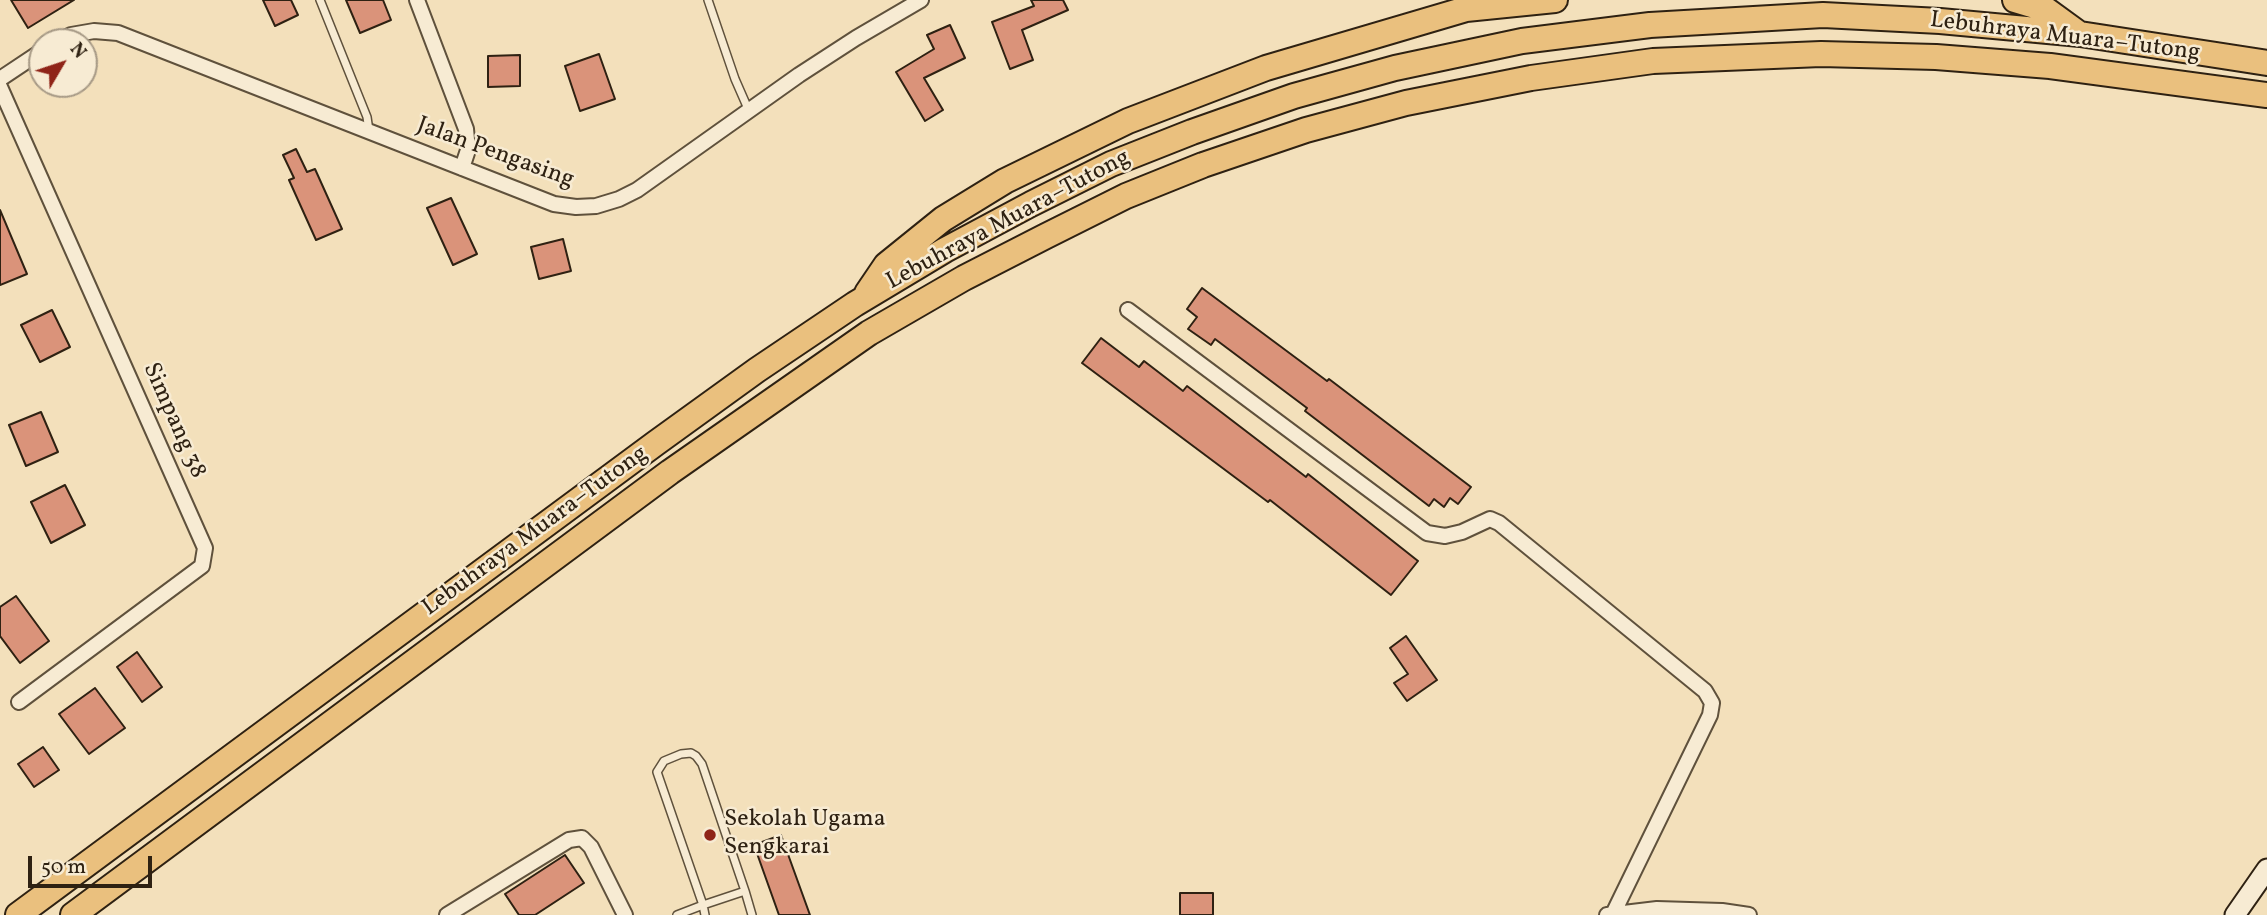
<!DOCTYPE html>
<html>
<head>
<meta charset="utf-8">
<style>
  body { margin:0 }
  #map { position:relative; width:2267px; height:915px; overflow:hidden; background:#f3e0bb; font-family:Vollkorn,serif }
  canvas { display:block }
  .north { position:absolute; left:28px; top:28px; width:70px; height:70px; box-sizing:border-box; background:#f7ebd3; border:2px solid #a79a86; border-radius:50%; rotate:51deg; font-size:19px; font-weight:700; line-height:28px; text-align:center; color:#2e2112 }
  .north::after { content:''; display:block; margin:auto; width:24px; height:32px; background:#8f2418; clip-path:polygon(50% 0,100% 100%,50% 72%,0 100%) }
  .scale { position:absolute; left:28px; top:856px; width:124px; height:32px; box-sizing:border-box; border:4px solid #2e2112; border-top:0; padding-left:9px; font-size:21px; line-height:24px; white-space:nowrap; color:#2e2112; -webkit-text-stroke:5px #f7ebd3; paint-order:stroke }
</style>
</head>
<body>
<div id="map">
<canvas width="2267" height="915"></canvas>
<div class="north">N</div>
<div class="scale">50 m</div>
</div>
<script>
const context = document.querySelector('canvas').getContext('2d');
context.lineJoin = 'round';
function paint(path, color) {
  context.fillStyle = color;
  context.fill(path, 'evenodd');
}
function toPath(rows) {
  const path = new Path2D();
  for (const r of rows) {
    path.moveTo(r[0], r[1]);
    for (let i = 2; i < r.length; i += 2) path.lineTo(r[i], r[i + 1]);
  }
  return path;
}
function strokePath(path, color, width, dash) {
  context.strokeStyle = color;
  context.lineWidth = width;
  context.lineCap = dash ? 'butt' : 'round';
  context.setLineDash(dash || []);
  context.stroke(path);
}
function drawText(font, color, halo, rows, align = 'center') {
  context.font = font + ' Vollkorn,serif';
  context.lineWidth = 5;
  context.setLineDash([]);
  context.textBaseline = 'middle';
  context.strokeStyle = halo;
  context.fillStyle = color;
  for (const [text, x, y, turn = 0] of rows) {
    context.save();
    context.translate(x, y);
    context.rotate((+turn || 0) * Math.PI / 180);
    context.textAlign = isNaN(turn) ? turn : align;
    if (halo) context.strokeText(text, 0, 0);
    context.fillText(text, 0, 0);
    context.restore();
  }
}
const building = toPath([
  [11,0,74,0,28,28,11,0],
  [263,0,291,0,298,15,275,26,263,0],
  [346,0,383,0,391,20,360,33,346,0],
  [1031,0,1063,0,1068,10,1022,30,1033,60,1010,69,992,22,1034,6,1031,0],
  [950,25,965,58,924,78,943,110,925,121,896,72,934,49,927,35,950,25],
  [599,54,615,99,580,111,565,66,599,54],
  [520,55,520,86,488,87,488,56,520,55],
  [296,149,307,172,315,169,342,229,316,240,289,180,294,178,283,155,296,149],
  [451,198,477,254,453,265,427,208,451,198],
  [0,210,27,274,0,285,0,210],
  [563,239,571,271,539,279,531,247,563,239],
  [1202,288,1327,381,1329,379,1471,487,1458,504,1450,498,1444,507,1434,499,1429,506,1305,411,1307,408,1215,339,1211,345,1188,329,1197,317,1187,309,1202,288],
  [52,310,70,347,40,362,21,325,52,310],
  [1101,338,1139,367,1144,361,1183,391,1187,386,1306,477,1308,474,1418,561,1391,595,1270,500,1268,502,1082,363,1101,338],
  [41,412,58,452,26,466,9,425,41,412],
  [65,485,85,525,51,543,31,502,65,485],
  [16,596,49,641,20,663,0,636,0,607,16,596],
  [1406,636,1437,680,1407,701,1394,683,1408,674,1390,648,1406,636],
  [137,652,162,687,142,702,117,667,137,652],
  [95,688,125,728,89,754,59,714,95,688],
  [43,747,59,770,34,787,18,764,43,747],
  [781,835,810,915,779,915,754,845,781,835],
  [565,855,584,883,535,915,519,915,505,894,565,855],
  [1180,893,1213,893,1213,915,1180,915,1180,893]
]);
paint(building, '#da937a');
strokePath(building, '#2e2112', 2);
const lane = toPath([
  [320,0,367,117,369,131],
  [708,0,735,79,749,111],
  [745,891,752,915],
  [677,915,703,905,745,891,702,764,696,756,691,753,681,754,664,761,657,772,703,905,705,915]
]);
const street = toPath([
  [417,0,466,129,468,150,462,168],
  [57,42,71,35,94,31,118,33,554,204,576,207,596,206,619,199,637,190,799,75,856,38,921,0],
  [0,79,42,51],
  [0,87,205,548,202,566,19,702],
  [1128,310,1427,533,1445,536,1462,532,1490,519,1499,523,1705,691,1712,703,1710,715,1613,914],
  [447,915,569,840,582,838,591,847,625,915],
  [1607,915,1657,909,1722,911,1749,915]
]);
const secondary = toPath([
  [2235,915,2267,869]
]);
const highway = toPath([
  [2015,0,2045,9,2078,33],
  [867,293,886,265,943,219,1005,181,1128,121,1266,68,1466,9,1555,0],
  [18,915,656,443,757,370,855,304,945,250,1031,204,1111,164,1192,132,1294,96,1395,68,1522,41,1650,25,1823,15,1940,21,2080,34,2267,63],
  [73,915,670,472,869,333,964,278,1046,236,1126,196,1203,165,1306,130,1406,103,1531,78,1653,61,1821,54,1936,57,2050,66,2267,95]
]);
strokePath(lane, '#5f513c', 10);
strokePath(street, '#5f513c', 18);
strokePath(secondary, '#2e2112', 23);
strokePath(highway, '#2e2112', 28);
strokePath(lane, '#f7ebd3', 7);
strokePath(street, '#f7ebd3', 14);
strokePath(secondary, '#f7ebd3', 19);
strokePath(highway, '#eac07e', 24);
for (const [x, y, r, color] of [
  [710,835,7,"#8f2418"]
]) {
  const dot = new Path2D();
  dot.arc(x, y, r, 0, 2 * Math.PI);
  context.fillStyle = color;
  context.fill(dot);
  strokePath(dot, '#f7ebd3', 2.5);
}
drawText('24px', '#2e2112', '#f7ebd3', [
  ["Lebuhraya Muara–Tutong",2065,38,7],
  ["Jalan Pengasing",495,154,20],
  ["Lebuhraya Muara–Tutong",1009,221,-28],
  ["Simpang 38",173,421,66],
  ["Lebuhraya Muara–Tutong",536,532,-36]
]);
drawText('24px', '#2e2112', '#f7ebd3', [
  ["Sekolah Ugama",724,821],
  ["Sengkarai",724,849]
], 'left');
</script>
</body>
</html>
